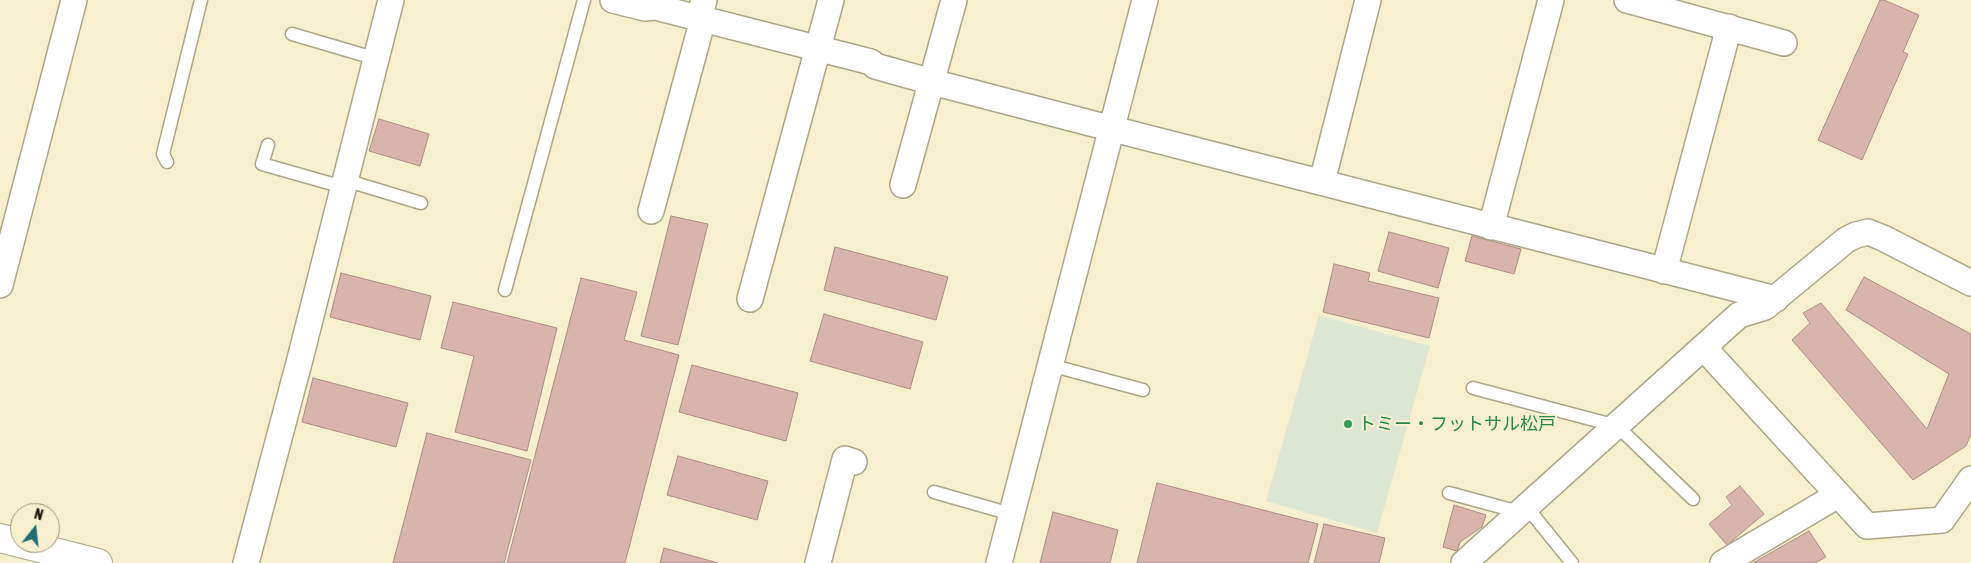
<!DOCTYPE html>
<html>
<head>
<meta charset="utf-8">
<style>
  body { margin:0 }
  #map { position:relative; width:1971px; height:563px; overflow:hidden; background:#f6f0ce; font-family:"Asap Condensed",sans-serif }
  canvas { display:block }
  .north { position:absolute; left:10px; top:503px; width:50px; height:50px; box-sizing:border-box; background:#f6f0ce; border:1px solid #9b977e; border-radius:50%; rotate:16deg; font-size:14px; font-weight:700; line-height:20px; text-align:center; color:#131106 }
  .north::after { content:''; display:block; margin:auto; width:18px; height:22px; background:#246f76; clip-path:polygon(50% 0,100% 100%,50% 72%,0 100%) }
</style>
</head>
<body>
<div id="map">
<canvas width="1971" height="563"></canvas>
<div class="north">N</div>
</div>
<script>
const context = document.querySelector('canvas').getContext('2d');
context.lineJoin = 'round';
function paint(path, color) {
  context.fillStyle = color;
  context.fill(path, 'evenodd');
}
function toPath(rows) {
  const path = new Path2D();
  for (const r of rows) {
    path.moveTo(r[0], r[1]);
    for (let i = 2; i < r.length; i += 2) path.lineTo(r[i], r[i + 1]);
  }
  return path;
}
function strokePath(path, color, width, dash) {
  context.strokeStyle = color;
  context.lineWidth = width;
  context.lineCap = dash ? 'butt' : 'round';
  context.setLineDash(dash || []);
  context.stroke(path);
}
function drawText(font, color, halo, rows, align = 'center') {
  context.font = font + ' "Asap Condensed","Noto Sans JP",sans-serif';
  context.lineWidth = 4;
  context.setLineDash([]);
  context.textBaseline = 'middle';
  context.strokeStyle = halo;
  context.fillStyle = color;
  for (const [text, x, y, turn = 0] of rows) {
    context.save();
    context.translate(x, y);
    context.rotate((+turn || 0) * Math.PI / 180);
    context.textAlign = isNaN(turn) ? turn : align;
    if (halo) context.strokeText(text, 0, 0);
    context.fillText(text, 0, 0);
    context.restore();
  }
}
paint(toPath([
  [1319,315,1430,346,1377,533,1266,501]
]), '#dce6d2');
const building = toPath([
  [1880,0,1884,0,1919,15,1903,52,1908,54,1862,160,1818,140,1880,0],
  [379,119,429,134,420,166,369,151,379,119],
  [671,216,708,224,678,345,641,336,671,216],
  [1389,232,1449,248,1438,288,1378,271,1389,232],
  [1472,236,1521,249,1514,274,1465,261,1472,236],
  [835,247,948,277,936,320,824,290,835,247],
  [1334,264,1370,273,1368,281,1439,298,1429,338,1323,312,1334,264],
  [341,273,431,296,420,340,330,317,341,273],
  [1864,277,1971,334,1971,434,1966,446,1913,480,1792,340,1810,323,1803,313,1821,303,1927,429,1949,374,1846,310,1864,277],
  [581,278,637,292,624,340,679,355,625,563,507,563,581,278],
  [453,302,557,328,527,451,455,432,474,356,441,348,453,302],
  [824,314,923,342,910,389,810,361,824,314],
  [692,365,798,393,786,441,679,412,692,365],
  [313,378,408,403,396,447,302,422,313,378],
  [427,433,531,460,504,563,393,563,427,433],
  [678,456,768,481,757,520,667,495,678,456],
  [1157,483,1318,524,1308,563,1137,563,1157,483],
  [1740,486,1764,514,1727,545,1709,524,1732,505,1726,497,1740,486],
  [1454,505,1486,515,1482,527,1460,542,1457,551,1443,547,1454,505],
  [1053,512,1118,530,1110,563,1040,563,1053,512],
  [1324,524,1385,538,1379,563,1314,563,1324,524],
  [1809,531,1826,557,1815,563,1753,563,1809,531],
  [664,548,718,563,660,563,664,548]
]);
paint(building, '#d9b4ad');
strokePath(building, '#ae8b84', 1);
const lane = toPath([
  [292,34,377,59],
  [268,145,262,164,343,187],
  [167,162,163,154,201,0],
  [345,180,421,203],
  [505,290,584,0],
  [1050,365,1143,390],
  [1473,388,1617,426,1693,499],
  [934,492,1011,514],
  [1449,493,1534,516,1572,563]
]);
const street = toPath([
  [613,0,645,8,655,7,871,62,875,66,932,82,1113,129,1776,299],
  [1627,0,1784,43],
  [1322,182,1368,0],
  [903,185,954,0],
  [651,211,703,19,702,7,704,0],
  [1491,227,1551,0],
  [1664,271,1729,27],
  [0,285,74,0],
  [750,299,831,0],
  [1704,348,1867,526,1942,520,1971,479],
  [246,563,300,359,391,0],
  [818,563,845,459,854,462],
  [999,563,1145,0],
  [1464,563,1739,315,1765,307,1846,240,1856,235,1868,232,1883,238,1971,283],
  [1723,563,1838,495]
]);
const secondary = toPath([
  [0,538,98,563]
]);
strokePath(lane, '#aca686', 15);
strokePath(street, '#aca686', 28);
strokePath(secondary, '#aca686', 30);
strokePath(lane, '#fff', 12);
strokePath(street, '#fff', 25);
strokePath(secondary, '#fff', 28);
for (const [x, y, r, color] of [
  [1348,424,5,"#2e9e5b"]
]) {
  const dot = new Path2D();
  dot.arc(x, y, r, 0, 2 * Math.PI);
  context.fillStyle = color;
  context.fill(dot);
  strokePath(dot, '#f6f0ce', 2);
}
drawText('18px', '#27864d', '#f6f0ce', [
  ["トミー・フットサル松戸",1358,424]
], 'left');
</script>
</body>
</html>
